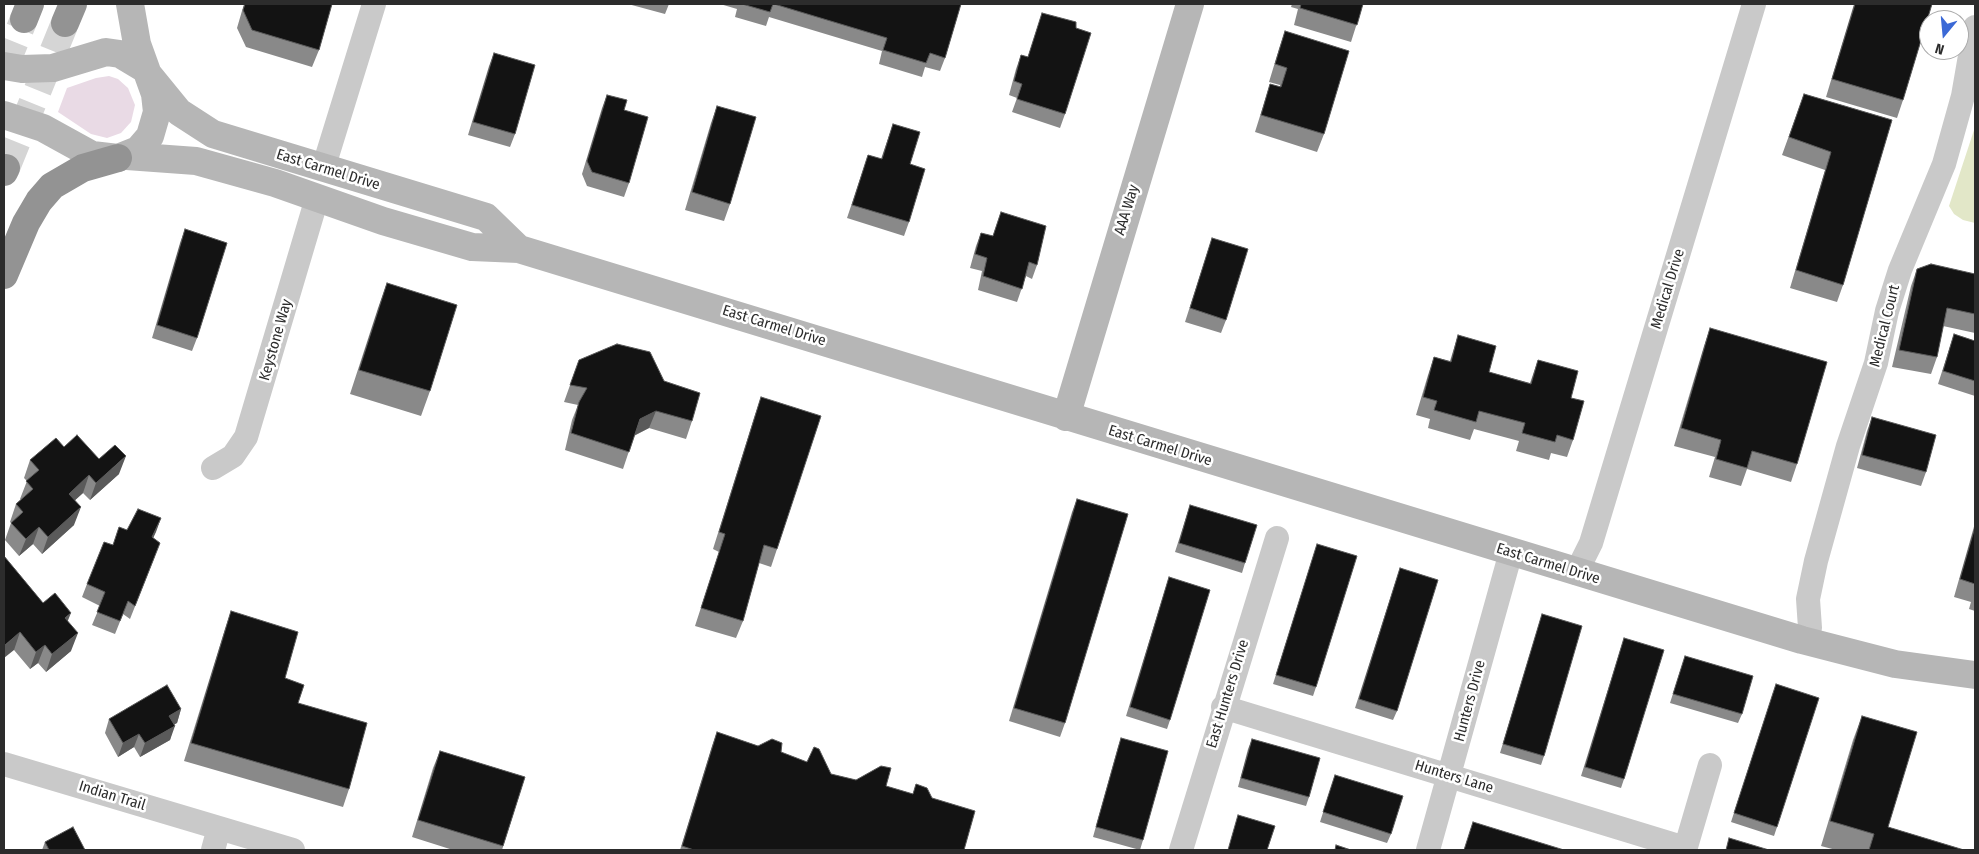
<!DOCTYPE html>
<html>
<head>
<meta charset="utf-8">
<style>
  body { margin:0 }
  #map { position:relative; width:1979px; height:854px; overflow:hidden; background:#fff; font-family:"Fira Sans Condensed",sans-serif }
  canvas { display:block }
  .frame { position:absolute; inset:0; border:5px solid #2c2c2c; pointer-events:none }
  .north { position:absolute; left:1919px; top:10px; width:50px; height:50px; box-sizing:border-box; background:#fff; border:1px solid #ababab; border-radius:50%; rotate:197deg; font-size:14px; font-weight:700; line-height:20px; text-align:center; color:#2c2c2c }
  .north::after { content:''; display:block; margin:auto; width:18px; height:22px; background:#3b69d6; clip-path:polygon(50% 0,100% 100%,50% 72%,0 100%) }
</style>
</head>
<body>
<div id="map">
<canvas width="1979" height="854"></canvas>
<div class="frame"></div>
<div class="north">N</div>
</div>
<script>
const context = document.querySelector('canvas').getContext('2d');
context.lineJoin = 'round';
function paint(path, color) {
  context.fillStyle = color;
  context.fill(path, 'evenodd');
}
function toPath(rows) {
  const path = new Path2D();
  for (const r of rows) {
    path.moveTo(r[0], r[1]);
    for (let i = 2; i < r.length; i += 2) path.lineTo(r[i], r[i + 1]);
  }
  return path;
}
function strokePath(path, color, width, dash) {
  context.strokeStyle = color;
  context.lineWidth = width;
  context.lineCap = dash ? 'butt' : 'round';
  context.setLineDash(dash || []);
  context.stroke(path);
}
function drawText(font, color, halo, rows, align = 'center') {
  context.font = font + ' "Fira Sans Condensed",sans-serif';
  context.lineWidth = 5;
  context.setLineDash([]);
  context.textBaseline = 'middle';
  context.strokeStyle = halo;
  context.fillStyle = color;
  for (const [text, x, y, turn = 0] of rows) {
    context.save();
    context.translate(x, y);
    context.rotate((+turn || 0) * Math.PI / 180);
    context.textAlign = isNaN(turn) ? turn : align;
    if (halo) context.strokeText(text, 0, 0);
    context.fillText(text, 0, 0);
    context.restore();
  }
}
paint(toPath([
  [109,76,118,79,128,88,135,105,131,122,121,133,107,138,91,134,58,112,67,88,96,78]
]), '#e9dae5');
paint(toPath([
  [1975,127,1975,223,1963,220,1954,214,1949,206]
]), '#e2e7c8');
strokePath(toPath([
  [4,68,24,19],
  [6,168,65,23]
]), '#d5d5d5', 28, [28, 14]);
strokePath(toPath([
  [323,169,374,4],
  [213,468,233,456,246,437,317,198],
  [1576,573,1591,543,1754,4],
  [1802,640,1810,628,1808,599,1816,561,1848,446,1876,363,1887,311,1900,270,1944,164,1963,96,1975,27],
  [1223,707,1685,848],
  [4,764,293,850],
  [213,850,219,828],
  [1181,850,1277,538],
  [1428,850,1511,552],
  [1685,850,1710,765]
]), '#c9c9c9', 24);
strokePath(toPath([
  [4,66,22,69,53,68,106,52,120,54,145,69],
  [148,74,179,112,213,134,486,217,519,249],
  [4,115,43,128,92,155,118,158,138,150,150,136,157,112,155,94,137,44,130,4],
  [127,156,196,161,275,183,383,221,472,247,519,249,1802,640,1895,664,1975,675],
  [1066,417,1190,4]
]), '#b6b6b6', 28);
strokePath(toPath([
  [24,19,30,4],
  [65,23,73,4],
  [4,172,6,168],
  [4,275,26,223,39,201,52,186,83,168,118,158]
]), '#939393', 28);
paint(toPath([
  [244,4,332,4,319,50,312,67,246,47,237,28],
  [628,4,669,4,665,14],
  [720,4,961,4,945,58,940,71,925,67,922,77,879,64,882,51,769,17,766,26,735,17,737,9],
  [1292,4,1363,4,1351,42,1294,25,1298,9,1291,7],
  [1854,4,1932,4,1903,100,1897,118,1826,97],
  [1042,13,1065,114,1060,128,1012,112,1017,98,1009,95,1016,69,1021,55,1028,57],
  [1285,31,1324,134,1317,152,1255,132,1270,84,1280,87,1280,85,1269,82,1279,49],
  [494,53,515,134,510,147,468,135,489,66],
  [1804,94,1892,120,1843,285,1837,302,1790,288,1825,170,1782,155],
  [607,95,629,183,624,197,587,186,582,174,602,108],
  [717,106,730,204,724,221,685,210,711,123],
  [893,124,910,164,909,222,904,236,847,218,868,155,881,159],
  [1001,212,1037,265,1032,279,1026,276,1017,302,978,290,982,271,970,268,976,246,981,233,993,236],
  [185,229,197,338,192,351,152,338,180,243],
  [1212,238,1226,320,1221,333,1185,322],
  [1917,269,1975,274,1975,333,1943,326,1937,357,1931,374,1892,367,1911,286],
  [387,283,430,391,421,416,350,394,378,308],
  [1710,328,1797,464,1791,482,1747,469,1741,486,1709,477,1715,457,1674,446,1704,346],
  [1954,334,1975,341,1975,396,1938,384],
  [1458,335,1489,372,1530,383,1538,360,1571,398,1573,440,1567,457,1551,453,1549,460,1516,451,1519,441,1474,429,1470,440,1428,428,1430,419,1416,415,1428,375,1434,357,1450,361],
  [579,360,664,381,692,421,686,439,649,428,634,436,623,469,565,450,572,420,578,405,564,402],
  [761,397,777,549,771,567,759,563,743,621,736,638,695,626,719,552,713,549,755,415],
  [1872,417,1926,472,1921,486,1857,468,1867,431],
  [64,447,99,459,119,474,90,500,83,493,74,501,74,525,42,554,33,544,19,556,5,540,11,523,10,522,16,504,21,500,20,499,27,481,24,478,30,460],
  [1077,499,1065,723,1060,737,1009,721,1072,512],
  [1190,505,1245,563,1242,573,1175,552],
  [161,518,153,538,155,556,130,619,123,614,115,634,92,625,100,606,82,597,87,584,127,530],
  [1975,523,1975,611,1969,609,1971,602,1954,597],
  [1317,544,1316,687,1313,696,1273,684],
  [4,556,43,603,68,621,71,651,46,672,38,663,30,669,14,650],
  [1400,568,1397,711,1393,720,1355,708],
  [1169,577,1170,720,1167,729,1126,716],
  [231,611,285,678,298,703,349,789,343,807,184,761,225,629],
  [1542,614,1544,756,1541,765,1500,753],
  [1624,638,1624,779,1621,788,1581,776],
  [1685,656,1742,714,1738,723,1670,703],
  [1773,693,1777,827,1774,836,1731,822],
  [181,709,177,723,174,724,170,740,140,757,134,747,118,757,105,733,109,719],
  [1862,716,1888,827,1964,850,1836,850,1821,846,1853,740],
  [717,732,758,746,781,752,831,774,856,780,886,786,913,794,916,784,932,798,964,850,680,850,712,746],
  [1121,738,1143,840,1140,850,1093,837,1118,747],
  [1252,739,1309,797,1306,806,1238,787,1248,749],
  [440,751,525,777,502,850,453,850,412,837,433,768],
  [1335,775,1391,834,1387,843,1320,822],
  [45,842,85,850,42,850]
]), '#898989');
paint(toPath([
  [656,411,649,428,633,436,640,419],
  [126,456,119,474,90,500,96,483],
  [89,475,83,493,62,512,69,494],
  [81,507,74,525,42,554,48,537],
  [161,518,156,532,147,551,152,537],
  [39,527,33,544,19,556,26,539],
  [71,613,64,630,65,618],
  [20,632,14,650,4,658,4,646],
  [78,633,71,651,46,672,52,654],
  [45,645,38,663,30,669,36,652],
  [181,709,177,723,164,730,169,716],
  [175,726,170,740,140,757,145,743],
  [139,734,134,747,118,757,123,743]
]), '#5a5a5a');
const building = toPath([
  [245,4,332,4,319,50,252,30,243,10,245,4],
  [742,4,773,4,770,12,742,4],
  [774,4,961,4,945,58,930,53,926,63,883,50,887,38,774,4],
  [1301,4,1363,4,1357,25,1300,8,1301,4],
  [1855,4,1932,4,1903,100,1832,79,1855,4],
  [1042,13,1076,22,1076,28,1091,33,1065,114,1017,99,1022,84,1014,81,1021,55,1028,57,1042,13],
  [1285,31,1349,51,1324,134,1261,115,1270,84,1281,87,1287,68,1275,64,1285,31],
  [494,53,535,65,515,134,473,122,494,53],
  [1804,94,1892,120,1843,285,1796,270,1831,152,1789,137,1804,94],
  [607,95,627,100,624,110,648,117,629,183,592,172,587,161,607,95],
  [717,106,756,117,730,204,692,192,717,106],
  [893,124,920,132,910,164,925,169,909,222,852,205,868,155,882,159,893,124],
  [1001,212,1046,226,1037,265,1029,262,1022,289,983,276,987,258,975,254,981,233,993,236,1001,212],
  [185,229,227,243,197,338,157,325,185,229],
  [1212,238,1248,249,1226,320,1190,308,1212,238],
  [1931,264,1975,274,1975,314,1947,308,1937,357,1899,350,1917,269,1931,264],
  [387,283,457,305,430,391,359,370,387,283],
  [1710,328,1827,362,1797,464,1752,451,1747,468,1716,459,1721,440,1681,428,1710,328],
  [1954,334,1975,341,1975,381,1943,371,1954,334],
  [1458,335,1496,346,1489,372,1531,384,1538,360,1578,371,1571,398,1584,401,1573,440,1557,435,1555,442,1522,433,1525,423,1479,411,1476,422,1434,410,1437,401,1423,397,1434,357,1451,362,1458,335],
  [617,344,650,352,664,381,700,393,692,421,656,411,640,419,629,452,571,433,579,402,587,388,570,385,579,360,617,344],
  [761,397,821,416,777,549,764,545,743,621,701,608,725,534,719,532,761,397],
  [1872,417,1936,435,1926,472,1862,455,1872,417],
  [77,435,99,459,115,445,126,456,96,483,89,475,69,494,81,507,48,537,39,527,26,539,11,523,23,512,16,504,33,489,26,481,39,470,30,460,56,438,64,447,77,435],
  [1077,499,1128,514,1065,723,1014,708,1077,499],
  [1190,505,1257,525,1245,563,1179,543,1190,505],
  [138,509,161,518,152,537,160,543,135,606,128,601,120,621,97,612,105,592,87,584,104,542,113,545,119,527,127,530,138,509],
  [1975,527,1975,584,1960,579,1975,527],
  [1317,544,1357,556,1316,687,1276,675,1317,544],
  [4,556,43,603,55,593,71,613,65,618,78,633,52,654,45,645,36,652,20,632,4,646,4,556],
  [1400,568,1438,580,1397,711,1359,699,1400,568],
  [1169,577,1210,590,1170,720,1130,707,1169,577],
  [231,611,298,632,285,678,304,685,298,703,367,723,349,789,191,743,231,611],
  [1542,614,1582,626,1544,756,1503,744,1542,614],
  [1624,638,1664,650,1624,779,1585,767,1624,638],
  [1685,656,1753,676,1742,714,1673,694,1685,656],
  [1776,684,1819,698,1777,827,1734,813,1776,684],
  [167,685,181,709,169,716,175,726,145,743,139,734,123,743,109,719,167,685],
  [1862,716,1917,732,1888,827,1964,850,1869,850,1874,834,1830,821,1862,716],
  [717,732,758,746,772,739,782,743,781,752,807,762,814,747,819,749,831,774,856,780,881,766,891,768,886,786,913,794,916,784,927,788,932,798,975,811,964,850,694,850,682,846,717,732],
  [1121,738,1168,751,1143,840,1096,827,1121,738],
  [1252,739,1320,758,1309,797,1241,778,1252,739],
  [440,751,525,777,503,846,418,820,440,751],
  [1335,775,1403,796,1391,834,1323,812,1335,775],
  [1238,815,1275,826,1267,850,1228,850,1238,815],
  [1473,822,1564,850,1464,850,1473,822],
  [73,827,85,850,49,850,45,842,73,827],
  [1729,838,1769,850,1726,850,1729,838],
  [1336,845,1351,850,1335,850,1336,845]
]);
paint(building, '#131313');
strokePath(building, '#5a5a5a', 1);
drawText('15px', '#2c2c2c', '#fff', [
  ["East Carmel Drive",328,170,17],
  ["AAA Way",1127,210,-73],
  ["Medical Drive",1668,289,-73],
  ["East Carmel Drive",774,326,17],
  ["Medical Court",1885,326,-76],
  ["Keystone Way",276,340,-74],
  ["East Carmel Drive",1160,446,17],
  ["East Carmel Drive",1548,564,17],
  ["East Hunters Drive",1228,694,-73],
  ["Hunters Drive",1470,701,-75],
  ["Hunters Lane",1454,777,17],
  ["Indian Trail",112,796,17]
]);
</script>
</body>
</html>
